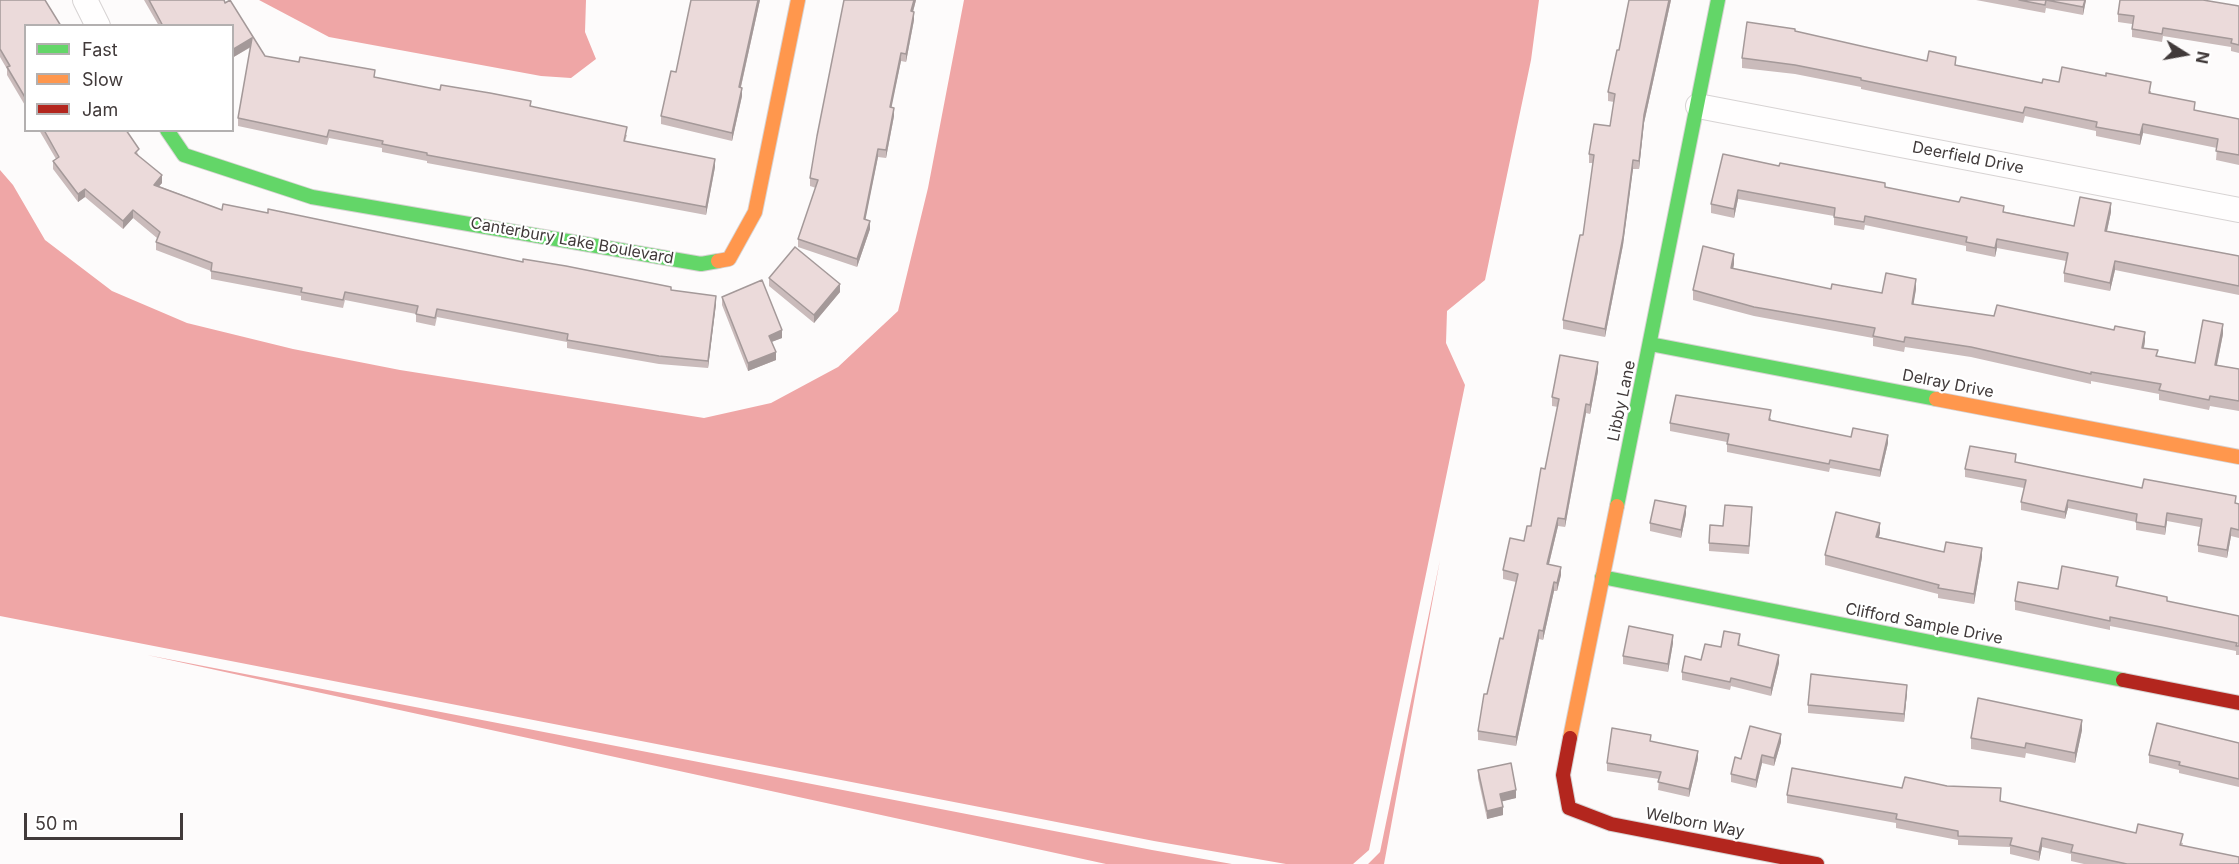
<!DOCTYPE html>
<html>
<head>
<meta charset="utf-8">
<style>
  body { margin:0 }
  #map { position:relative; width:2239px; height:864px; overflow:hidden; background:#fdfbfb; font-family:Inter,sans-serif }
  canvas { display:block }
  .legend { position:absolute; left:24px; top:24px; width:210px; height:108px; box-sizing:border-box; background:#fff; border:2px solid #b3b0b0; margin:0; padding:8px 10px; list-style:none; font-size:18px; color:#413a3a }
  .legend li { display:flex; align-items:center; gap:12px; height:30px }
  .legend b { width:30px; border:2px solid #b3b0b0 }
  .north { position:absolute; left:2155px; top:24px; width:60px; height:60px; -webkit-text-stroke:4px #fff; paint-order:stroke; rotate:101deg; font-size:16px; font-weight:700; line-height:24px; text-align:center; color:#413a3a }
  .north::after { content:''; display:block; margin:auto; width:21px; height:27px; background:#413a3a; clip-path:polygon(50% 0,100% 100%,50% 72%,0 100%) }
  .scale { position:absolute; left:24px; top:813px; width:159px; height:27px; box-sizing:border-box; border:3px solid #413a3a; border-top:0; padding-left:8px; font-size:18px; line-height:21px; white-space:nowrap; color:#413a3a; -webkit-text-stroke:4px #fff; paint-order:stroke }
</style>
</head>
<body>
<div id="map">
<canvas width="2239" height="864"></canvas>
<ul class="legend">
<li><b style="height:8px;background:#63d668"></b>Fast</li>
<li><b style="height:8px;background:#ff974d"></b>Slow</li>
<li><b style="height:8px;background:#b3261e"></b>Jam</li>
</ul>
<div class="north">N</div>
<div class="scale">50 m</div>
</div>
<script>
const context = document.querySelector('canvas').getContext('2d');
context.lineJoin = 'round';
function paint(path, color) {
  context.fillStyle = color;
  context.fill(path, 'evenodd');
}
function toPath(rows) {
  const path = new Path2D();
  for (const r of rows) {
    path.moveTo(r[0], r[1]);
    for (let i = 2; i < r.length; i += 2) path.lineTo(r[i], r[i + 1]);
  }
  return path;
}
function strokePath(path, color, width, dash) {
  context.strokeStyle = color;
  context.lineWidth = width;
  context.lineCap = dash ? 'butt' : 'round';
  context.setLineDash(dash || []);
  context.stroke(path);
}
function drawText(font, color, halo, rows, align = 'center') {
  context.font = font + ' Inter,sans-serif';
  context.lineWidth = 4.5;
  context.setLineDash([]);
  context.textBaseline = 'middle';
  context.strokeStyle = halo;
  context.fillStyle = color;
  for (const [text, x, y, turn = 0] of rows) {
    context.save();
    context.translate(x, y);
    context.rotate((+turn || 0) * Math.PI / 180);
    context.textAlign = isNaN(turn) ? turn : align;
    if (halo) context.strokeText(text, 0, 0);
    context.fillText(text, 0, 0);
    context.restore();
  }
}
paint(toPath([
  [259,0,586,0,585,32,596,59,571,78,541,76,329,37],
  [964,0,1539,0,1531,60,1485,280,1447,311,1446,343,1465,385,1369,850,1353,864,1286,864,1154,841,0,616,0,170,13,185,45,240,112,291,187,323,293,349,400,370,704,418,771,403,838,367,898,311,928,188],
  [1440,560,1384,864,1368,864,1380,852],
  [147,655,1152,850,1232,864,1106,864]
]), '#efa6a6');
const street = toPath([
  [85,0,98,26],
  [1698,106,2239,210]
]);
const fast = toPath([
  [167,130,184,155,312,197,701,264,718,261],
  [1650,344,1936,399],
  [1617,506,1718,0],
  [1602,577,2123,680]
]);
const slow = toPath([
  [718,261,729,259,755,212,798,0],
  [1936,399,2239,457],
  [1570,738,1617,506]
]);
const jam = toPath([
  [2123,680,2239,703],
  [1570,738,1563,775,1569,808,1611,824,1817,864]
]);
strokePath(street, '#d7d3d3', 26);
strokePath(fast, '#d7d3d3', 16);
strokePath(slow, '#d7d3d3', 16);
strokePath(jam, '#d7d3d3', 16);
strokePath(street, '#fffefe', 24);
strokePath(fast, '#63d668', 14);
strokePath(slow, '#ff974d', 14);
strokePath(jam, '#b3261e', 14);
paint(toPath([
  [0,0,26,26,26,107,7,75,7,69,0,57],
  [144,0,224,0,265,56,440,90,531,107,627,135,625,141,715,167,706,215,427,163,427,161,382,152,382,148,329,138,327,145,238,126,238,118,251,47,232,58,232,26,159,26],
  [760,0,741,87,742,96,732,141,661,124,661,116,676,72],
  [844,0,916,0,913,12,914,20,906,62,901,61,891,107,894,116,886,158,878,157,865,219,870,229,857,267,798,247,798,239,816,188,810,186,810,178],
  [1629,0,1671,0,1644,123,1639,169,1633,169,1623,245,1605,337,1563,329,1563,320,1583,235,1593,163,1589,163,1589,154,1610,126,1614,102,1608,101,1608,92,1619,50],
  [1976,0,2086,0,2083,15,2046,8,2045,13],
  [2239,6,2239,53,2231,51,2231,47,2163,36,2162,42,2132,37,2132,24,2118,22,2118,14],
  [1795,32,1927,61,1956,65,2042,83,2059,82,2151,91,2151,93,2195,111,2239,119,2239,165,2216,160,2217,148,2143,133,2140,145,2096,136,2096,131,2025,116,2023,123,1861,89,1861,87,1795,74,1742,68,1742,58],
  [39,130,126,130,139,156,162,183,159,186,222,210,523,262,671,290,716,304,708,368,659,364,567,348,567,342,437,317,435,326,416,322,416,314,345,300,343,308,301,300,301,296,211,279,211,271,156,250,156,242,157,238,133,218,123,229,85,197,78,202,53,169,53,161,56,159],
  [1779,166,1885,187,2074,226,2111,212,2107,231,2239,256,2239,295,2115,270,2110,291,2064,282,2064,273,2066,261,1997,248,1995,257,1966,251,1966,246,1865,225,1864,230,1834,225,1834,216,1738,199,1734,218,1711,213,1711,204],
  [1734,264,1733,269,1831,289,1882,293,1916,289,1913,304,2145,341,2144,348,2158,356,2195,363,2223,334,2217,365,2239,369,2239,411,2210,406,2209,410,2159,400,2159,394,2091,381,2091,384,1971,357,1905,347,1904,352,1873,346,1873,338,1754,316,1693,300,1693,290],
  [769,278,840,292,814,323,769,286],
  [722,297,782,338,771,342,776,360,748,371,722,305],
  [1598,371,1590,414,1586,413,1565,527,1558,526,1549,564,1561,575,1557,591,1554,591,1543,640,1539,639,1516,746,1478,740,1478,731,1487,694,1503,639,1516,582,1503,579,1503,570,1524,541,1531,526,1545,469,1558,407,1552,406,1552,397],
  [1771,418,1771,420,1851,437,1888,443,1880,477,1830,468,1829,472,1727,452,1727,442,1670,431,1670,423],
  [2016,462,2073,474,2142,488,2239,504,2239,538,2231,536,2227,558,2198,552,2198,545,2200,527,2167,521,2165,535,2136,530,2136,522,2068,508,2065,519,2021,510,2021,502,2024,488,1965,477,1965,469],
  [1686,514,1681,538,1650,531,1650,523],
  [1752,515,1749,554,1709,551,1709,543,1723,526],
  [1880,533,1879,537,1944,552,1982,557,1974,604,1938,598,1938,594,1825,565,1825,555],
  [2118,586,2167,601,2239,616,2239,655,2236,655,2236,651,2161,636,2110,626,2110,630,2015,610,2015,601,2058,589],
  [1740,642,1739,645,1779,663,1771,696,1731,686,1730,690,1682,680,1682,672,1721,647],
  [1673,643,1668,672,1623,664,1623,656],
  [1907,693,1904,722,1808,713,1808,705],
  [2082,730,2075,763,2026,753,2025,758,1971,749,1971,738],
  [1651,741,1698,759,1689,797,1658,790,1659,779,1607,771,1607,763],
  [1781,742,1774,766,1762,763,1756,788,1731,782,1731,774,1741,759],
  [2239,743,2239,787,2179,773,2179,770,2149,763,2149,755],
  [1478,770,1516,798,1502,801,1503,815,1487,819,1478,778],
  [1947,786,2000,801,2136,833,2183,843,2182,846,2239,864,2084,864,2071,861,2071,854,2042,847,2039,861,2010,854,2010,847,1958,845,1958,840,1896,828,1896,823,1787,803,1787,795]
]), '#cabbbb');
paint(toPath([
  [758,0,760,0,739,95,739,87],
  [914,0,916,0,911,19,911,11],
  [1669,0,1671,0,1644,123,1639,169,1639,161,1644,115],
  [2085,0,2086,0,2083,15,2083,7],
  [914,12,914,20,906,62,906,54],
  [252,38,252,46,232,58,232,50],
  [901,53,901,61,890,115,890,107],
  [742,88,742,96,732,141,732,133],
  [894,108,894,116,886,158,886,150],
  [2143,124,2143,133,2140,145,2140,135],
  [878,149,878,157,864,227,864,219],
  [715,159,715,167,706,215,706,207],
  [1633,160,1633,169,1623,245,1605,337,1605,329],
  [162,175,162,183,154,192,154,185],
  [85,189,85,197,78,202,78,194],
  [1738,190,1738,199,1734,218,1734,209],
  [2111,203,2111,212,2105,240,2105,231],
  [133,210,133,218,123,229,123,221],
  [870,221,870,229,857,267,857,259],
  [1997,239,1997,248,1995,257,1995,248],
  [1734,254,1734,264,1731,278,1731,268],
  [2115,261,2115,270,2110,291,2110,283],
  [1916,279,1916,289,1912,314,1912,304],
  [840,284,840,292,814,323,814,315],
  [716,296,716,304,708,368,708,361],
  [2223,324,2223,334,2215,374,2215,365],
  [782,330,782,338,769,343,769,336],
  [2145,332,2145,341,2142,357,2142,348],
  [776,352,776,360,748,371,748,363],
  [1598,362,1598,371,1590,414,1590,405],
  [1586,404,1586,413,1565,527,1565,519],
  [1888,435,1888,443,1880,477,1880,470],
  [2068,500,2068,508,2065,519,2065,512],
  [1686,506,1686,514,1681,538,1681,530],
  [2167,513,2167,521,2165,535,2165,527],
  [1558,518,1558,526,1547,572,1547,564],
  [1880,523,1880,533,1876,546,1876,537],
  [2231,528,2231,536,2227,558,2227,550],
  [1982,548,1982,557,1974,604,1974,594],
  [1561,567,1561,575,1557,591,1557,583],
  [1554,582,1554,591,1543,640,1543,631],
  [1539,630,1539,639,1516,746,1516,737],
  [1673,635,1673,643,1668,672,1668,664],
  [1779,655,1779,663,1771,696,1771,688],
  [1907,685,1907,693,1904,722,1904,714],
  [2082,720,2082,730,2075,763,2075,753],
  [1781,734,1781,742,1774,766,1774,758],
  [1698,751,1698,759,1689,797,1689,789],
  [1762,755,1762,763,1756,788,1756,780],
  [1516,790,1516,798,1500,802,1500,794],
  [1503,807,1503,815,1487,819,1487,811],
  [2042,838,2042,847,2039,861,2039,852]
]), '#a49999');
const building = toPath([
  [0,0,45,0,61,26,26,26,26,99,7,67,10,66,0,49,0,0],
  [149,0,224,0,225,3,230,0,265,56,299,62,300,57,375,70,374,77,440,90,441,85,490,93,531,101,530,106,627,127,624,141,715,159,706,207,427,155,427,153,382,144,383,141,329,130,327,137,238,118,252,38,232,50,232,26,163,26,149,0],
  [691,0,758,0,739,87,742,88,732,133,661,116,671,71,676,72,691,0],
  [844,0,914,0,911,11,914,12,906,54,901,53,890,107,894,108,886,150,878,149,864,219,870,221,857,259,798,239,818,180,810,178,817,136,844,0],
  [1629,0,1669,0,1644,115,1639,161,1633,160,1623,237,1605,329,1563,320,1580,235,1583,235,1594,155,1589,154,1594,124,1610,126,1615,94,1608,92,1617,50,1619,50,1629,0],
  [2019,0,2085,0,2083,7,2046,0,2045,5,2019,0],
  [2120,0,2203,0,2239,6,2239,45,2231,43,2232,39,2163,28,2162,34,2132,29,2134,16,2118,14,2120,0],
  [1747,22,1795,29,1795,31,1927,61,1929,51,1956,57,1955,65,2042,83,2043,79,2059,82,2062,67,2106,76,2106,73,2151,82,2149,93,2195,102,2194,110,2239,119,2239,155,2216,151,2218,139,2143,124,2140,135,2096,127,2097,122,2025,107,2023,113,1861,80,1861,78,1795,65,1742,58,1747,22],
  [44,130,126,130,139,149,135,153,162,175,154,185,222,210,223,204,268,213,268,209,523,262,523,259,566,266,671,287,671,290,716,296,708,361,659,356,567,340,568,334,437,309,435,318,416,314,418,306,345,292,343,300,301,292,302,288,211,271,212,263,156,242,160,232,133,210,123,221,85,189,78,194,53,161,59,157,44,130],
  [1723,154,1779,166,1780,163,1885,183,1885,187,1959,202,1961,197,2004,206,2003,212,2074,226,2080,197,2111,203,2105,231,2239,256,2239,286,2115,261,2110,283,2064,273,2068,253,1997,239,1995,248,1966,242,1967,237,1865,216,1864,222,1834,217,1835,208,1738,190,1734,209,1711,204,1723,154],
  [1703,246,1734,254,1731,268,1831,289,1832,284,1882,293,1886,273,1916,279,1912,304,1994,316,1997,305,2114,330,2115,326,2145,332,2142,348,2158,350,2156,356,2195,363,2203,320,2223,324,2215,365,2239,369,2239,401,2210,396,2209,400,2159,390,2161,384,2091,372,2091,374,1971,347,1905,337,1904,342,1873,336,1875,328,1754,307,1693,290,1703,246],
  [795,247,840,284,814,315,769,278,795,247],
  [762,280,782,330,769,336,776,352,748,363,722,297,762,280],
  [1560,355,1598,362,1590,405,1586,404,1565,519,1558,518,1547,564,1561,567,1557,583,1554,582,1543,631,1539,630,1516,737,1478,731,1484,694,1487,694,1500,638,1503,639,1518,574,1503,570,1510,538,1524,541,1527,526,1531,526,1541,468,1545,469,1559,399,1552,397,1560,355],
  [1676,395,1771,410,1769,420,1851,437,1853,428,1888,435,1880,470,1830,460,1829,464,1727,444,1729,434,1670,423,1676,395],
  [1970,446,2016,454,2015,462,2073,474,2142,488,2144,479,2236,496,2235,503,2239,504,2239,530,2231,528,2227,550,2198,545,2202,519,2167,513,2165,527,2136,522,2137,514,2068,500,2065,512,2021,502,2026,480,1965,469,1970,446],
  [1655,500,1686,506,1681,530,1650,523,1655,500],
  [1725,505,1752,507,1749,546,1709,543,1710,525,1723,526,1725,505],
  [1836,512,1880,523,1876,537,1944,552,1946,542,1982,548,1974,594,1938,588,1939,585,1825,555,1836,512],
  [2062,566,2118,577,2116,586,2167,597,2167,601,2239,616,2239,646,2236,646,2237,643,2161,627,2110,617,2110,621,2015,601,2018,582,2058,589,2062,566],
  [1629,626,1673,635,1668,664,1623,656,1629,626],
  [1724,631,1740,634,1738,645,1779,655,1771,688,1731,678,1730,682,1682,672,1685,656,1701,660,1705,644,1721,647,1724,631],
  [1811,674,1907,685,1904,714,1808,705,1811,674],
  [1978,698,2082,720,2075,753,2026,743,2025,748,1971,738,1978,698],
  [2157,723,2239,743,2239,779,2179,765,2180,762,2149,755,2157,723],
  [1750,726,1781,734,1774,758,1762,755,1756,780,1731,774,1735,757,1741,759,1750,726],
  [1612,728,1651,735,1650,741,1698,751,1689,789,1658,782,1661,772,1607,763,1612,728],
  [1511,763,1516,790,1500,794,1503,807,1487,811,1478,770,1511,763],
  [1792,768,1902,788,1905,777,1947,786,2001,788,2000,801,2136,833,2138,824,2183,834,2180,845,2239,857,2239,864,2127,864,2071,852,2073,845,2042,838,2039,852,2010,845,2012,838,1958,836,1958,831,1896,819,1897,814,1787,795,1792,768]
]);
paint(building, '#ebdada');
strokePath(building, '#a49999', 1.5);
drawText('16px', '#413a3a', '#fff', [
  ["Deerfield Drive",1968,158,11],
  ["Canterbury Lake Boulevard",572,241,10],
  ["Delray Drive",1948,384,11],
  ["Libby Lane",1622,401,-78],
  ["Clifford Sample Drive",1924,624,11],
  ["Welborn Way",1695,823,11]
]);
</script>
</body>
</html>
